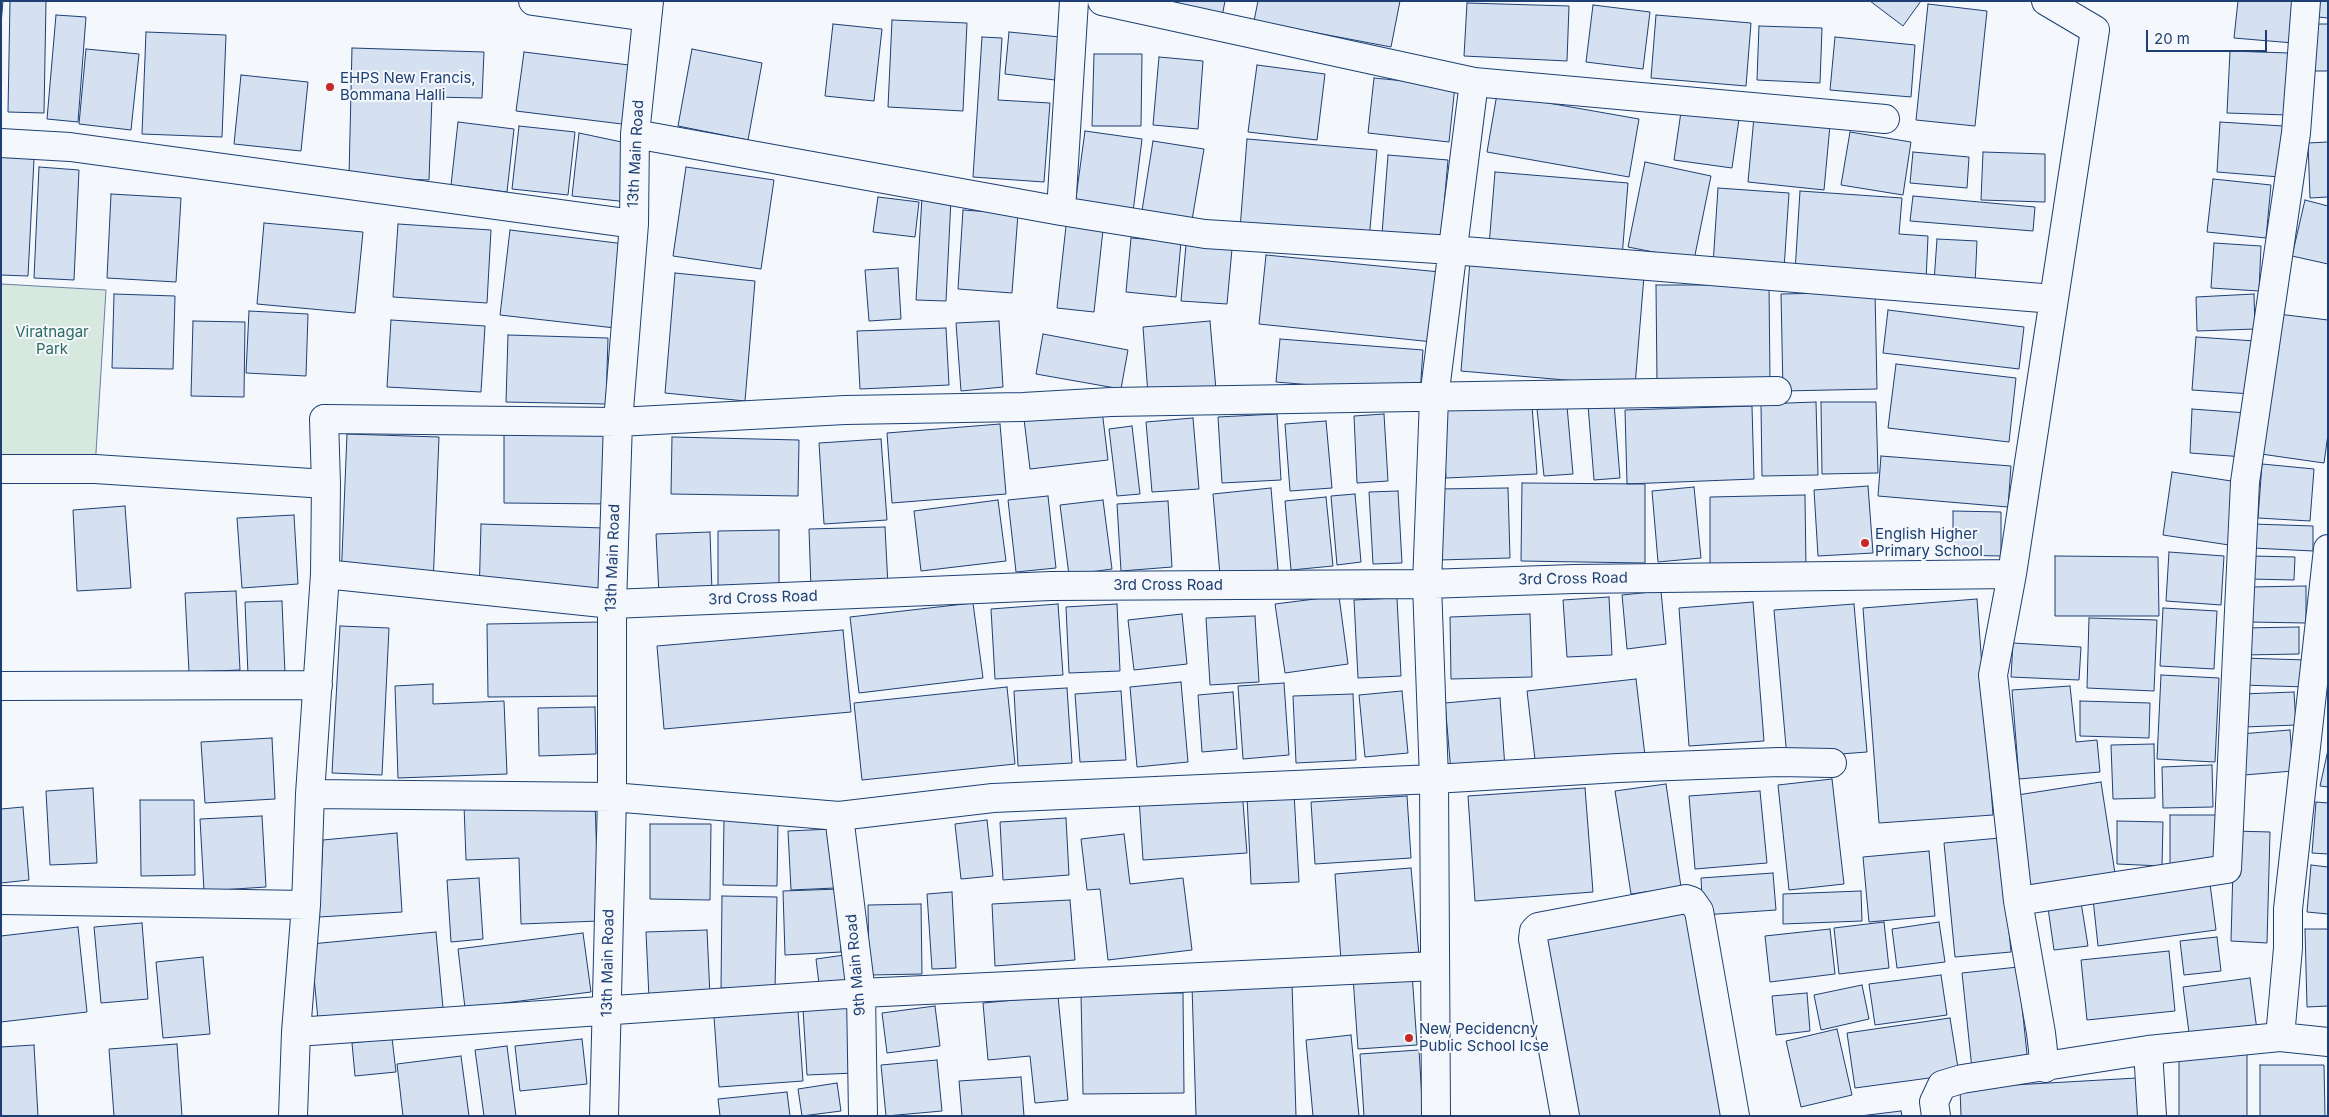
<!DOCTYPE html>
<html>
<head>
<meta charset="utf-8">
<style>
  body { margin:0 }
  #map { position:relative; width:2329px; height:1117px; overflow:hidden; background:#f4f7fb; font-family:Inter,sans-serif }
  canvas { display:block }
  .frame { position:absolute; inset:0; border:2px solid #1d3f73; pointer-events:none }
  .scale { position:absolute; left:2146px; top:30px; width:121px; height:22px; box-sizing:border-box; border:2px solid #1d3f73; border-top:0; padding-left:6px; font-size:15px; line-height:18px; white-space:nowrap; color:#1d3f73; -webkit-text-stroke:4px #f4f7fb; paint-order:stroke }
</style>
</head>
<body>
<div id="map">
<canvas width="2329" height="1117"></canvas>
<div class="frame"></div>
<div class="scale">20 m</div>
</div>
<script>
const context = document.querySelector('canvas').getContext('2d');
context.lineJoin = 'round';
function paint(path, color) {
  context.fillStyle = color;
  context.fill(path, 'evenodd');
}
function toPath(rows) {
  const path = new Path2D();
  for (const r of rows) {
    path.moveTo(r[0], r[1]);
    for (let i = 2; i < r.length; i += 2) path.lineTo(r[i], r[i + 1]);
  }
  return path;
}
function strokePath(path, color, width, dash) {
  context.strokeStyle = color;
  context.lineWidth = width;
  context.lineCap = dash ? 'butt' : 'round';
  context.setLineDash(dash || []);
  context.stroke(path);
}
function drawText(font, color, halo, rows, align = 'center') {
  context.font = font + ' Inter,sans-serif';
  context.lineWidth = 4;
  context.setLineDash([]);
  context.textBaseline = 'middle';
  context.strokeStyle = halo;
  context.fillStyle = color;
  for (const [text, x, y, turn = 0] of rows) {
    context.save();
    context.translate(x, y);
    context.rotate((+turn || 0) * Math.PI / 180);
    context.textAlign = isNaN(turn) ? turn : align;
    if (halo) context.strokeText(text, 0, 0);
    context.fillText(text, 0, 0);
    context.restore();
  }
}
const green = toPath([
  [1,284,106,290,95,469,1,467,1,284]
]);
paint(green, '#d7e8df');
strokePath(green, '#687fa3', 1);
const building = toPath([
  [1,1,3,1,1,24,1,1],
  [10,1,46,1,44,113,8,112,10,1],
  [1178,1,1225,1,1221,22,1176,13,1178,1],
  [1258,1,1400,1,1391,47,1254,21,1258,1],
  [1870,1,1921,1,1903,26,1870,1],
  [2238,1,2297,1,2293,43,2234,38,2238,1],
  [2319,1,2328,1,2328,18,2318,17,2319,1],
  [1467,3,1569,6,1567,61,1464,56,1467,3],
  [1928,4,1987,11,1975,126,1916,120,1928,4],
  [1593,5,1650,12,1643,69,1586,62,1593,5],
  [56,15,86,17,78,122,47,119,56,15],
  [1656,15,1751,23,1746,86,1651,78,1656,15],
  [892,20,967,23,963,111,888,107,892,20],
  [833,24,882,29,874,101,825,96,833,24],
  [2315,24,2328,24,2328,71,2313,71,2315,24],
  [1759,26,1822,28,1820,83,1757,80,1759,26],
  [146,32,226,35,222,137,142,134,146,32],
  [1009,32,1060,37,1055,80,1005,74,1009,32],
  [982,37,1002,38,998,100,1050,103,1044,182,973,177,982,37],
  [1835,37,1915,45,1911,97,1830,90,1835,37],
  [352,48,484,52,482,98,432,97,429,180,349,177,352,48],
  [86,49,139,54,131,130,79,124,86,49],
  [692,49,762,63,748,140,678,126,692,49],
  [2230,51,2289,53,2287,115,2227,113,2230,51],
  [524,52,637,66,630,125,516,111,524,52],
  [1094,54,1142,54,1141,126,1092,126,1094,54],
  [1159,57,1203,61,1198,129,1153,125,1159,57],
  [1257,65,1325,74,1317,140,1248,132,1257,65],
  [241,75,308,82,301,151,234,144,241,75],
  [1374,78,1455,86,1449,142,1368,133,1374,78],
  [1497,94,1639,119,1629,177,1487,152,1497,94],
  [1682,105,1740,112,1732,168,1674,160,1682,105],
  [1754,117,1830,125,1824,190,1748,182,1754,117],
  [458,122,514,129,507,192,451,185,458,122],
  [2220,122,2283,126,2280,177,2217,172,2220,122],
  [519,126,575,132,568,195,512,189,519,126],
  [1085,131,1142,139,1133,212,1075,205,1085,131],
  [1850,132,1911,142,1903,195,1841,185,1850,132],
  [579,133,631,144,628,202,572,196,579,133],
  [1247,139,1377,150,1369,240,1240,229,1247,139],
  [1153,141,1204,149,1191,226,1141,217,1153,141],
  [2328,142,2328,197,2310,198,2308,143,2328,142],
  [1913,152,1969,157,1967,188,1910,183,1913,152],
  [1983,152,2045,154,2045,202,1981,200,1983,152],
  [1388,155,1448,160,1441,239,1382,234,1388,155],
  [1,157,34,159,28,276,1,275,1,157],
  [1645,162,1711,176,1694,260,1628,247,1645,162],
  [39,167,79,170,74,280,34,278,39,167],
  [686,167,774,180,761,269,673,256,686,167],
  [1495,172,1628,183,1622,257,1489,246,1495,172],
  [2213,179,2271,185,2266,238,2207,232,2213,179],
  [1718,188,1789,193,1784,269,1713,265,1718,188],
  [1800,191,1902,198,1899,234,1928,236,1926,281,1795,272,1800,191],
  [111,194,181,198,176,282,107,278,111,194],
  [1913,196,2035,207,2033,231,1910,221,1913,196],
  [878,197,919,202,915,237,873,232,878,197],
  [922,197,951,199,946,301,916,300,922,197],
  [2305,200,2328,206,2328,264,2292,256,2305,200],
  [963,210,1018,214,1012,293,958,289,963,210],
  [264,223,363,232,355,313,257,304,264,223],
  [398,224,491,230,487,303,393,297,398,224],
  [1066,226,1103,230,1094,312,1057,308,1066,226],
  [510,230,625,244,615,328,500,315,510,230],
  [1131,238,1181,242,1176,297,1126,292,1131,238],
  [1937,239,1977,241,1975,285,1934,282,1937,239],
  [2214,243,2261,246,2259,291,2211,288,2214,243],
  [1186,245,1232,249,1227,304,1181,301,1186,245],
  [1266,255,1440,272,1433,342,1259,324,1266,255],
  [1470,261,1644,276,1635,386,1461,371,1470,261],
  [898,268,901,319,869,321,865,270,898,268],
  [675,273,755,281,745,401,665,393,675,273],
  [1656,285,1769,285,1770,382,1657,383,1656,285],
  [1875,292,1877,389,1783,391,1781,294,1875,292],
  [114,294,175,296,173,369,112,368,114,294],
  [2254,294,2255,329,2197,331,2196,297,2254,294],
  [1888,310,2024,327,2019,369,1883,353,1888,310],
  [249,311,308,314,306,376,246,373,249,311],
  [2278,314,2328,320,2328,434,2324,463,2261,454,2278,314],
  [391,320,485,326,481,392,387,387,391,320],
  [193,321,245,322,244,397,191,396,193,321],
  [999,321,1003,387,961,391,956,323,999,321],
  [1210,321,1216,390,1148,395,1143,327,1210,321],
  [946,328,949,385,860,389,857,331,946,328],
  [1043,334,1128,350,1121,389,1036,374,1043,334],
  [508,335,608,338,606,404,506,402,508,335],
  [2196,337,2255,341,2251,394,2192,390,2196,337],
  [1280,339,1423,350,1420,394,1276,382,1280,339],
  [1896,364,2016,378,2009,442,1888,428,1896,364],
  [1816,402,1818,475,1762,476,1761,404,1816,402],
  [1821,402,1876,402,1878,473,1822,474,1821,402],
  [1614,403,1620,478,1594,480,1588,405,1614,403],
  [1532,405,1537,474,1446,478,1442,410,1532,405],
  [1567,406,1573,474,1544,476,1537,409,1567,406],
  [1752,406,1754,479,1627,484,1625,410,1752,406],
  [2192,409,2247,413,2244,457,2190,453,2192,409],
  [1102,410,1108,460,1030,469,1024,419,1102,410],
  [1277,414,1281,480,1222,483,1218,417,1277,414],
  [1384,414,1388,481,1357,483,1354,416,1384,414],
  [1193,418,1199,489,1152,492,1146,422,1193,418],
  [1326,421,1332,488,1290,491,1285,424,1326,421],
  [1000,424,1006,494,892,503,887,433,1000,424],
  [504,426,612,427,611,504,504,503,504,426],
  [1132,426,1140,494,1117,496,1109,429,1132,426],
  [347,434,439,437,433,585,341,581,347,434],
  [672,437,799,440,798,496,671,494,672,437],
  [881,439,887,520,824,524,819,443,881,439],
  [1881,456,2011,466,2008,507,1878,496,1881,456],
  [2262,464,2314,469,2310,521,2258,518,2262,464],
  [2172,472,2238,482,2229,545,2163,535,2172,472],
  [1522,483,1645,484,1645,563,1521,561,1522,483],
  [1868,486,1873,553,1818,556,1814,490,1868,486],
  [1694,487,1701,558,1658,562,1652,491,1694,487],
  [1271,488,1278,570,1220,575,1213,494,1271,488],
  [1508,488,1510,558,1439,560,1437,489,1508,488],
  [1398,491,1402,563,1373,564,1369,492,1398,491],
  [1355,494,1361,562,1337,565,1331,496,1355,494],
  [1805,495,1806,569,1710,570,1710,497,1805,495],
  [1048,496,1056,568,1016,572,1008,500,1048,496],
  [1326,497,1333,566,1291,570,1285,501,1326,497],
  [998,500,1006,561,921,571,914,511,998,500],
  [1103,500,1112,569,1069,575,1060,505,1103,500],
  [1168,501,1172,567,1121,571,1117,504,1168,501],
  [125,506,131,588,77,591,73,510,125,506],
  [1953,511,2001,512,2001,556,1953,555,1953,511],
  [294,515,298,584,242,588,237,518,294,515],
  [481,524,604,528,601,602,479,598,481,524],
  [2253,524,2313,526,2313,551,2253,548,2253,524],
  [885,527,888,586,811,589,809,529,885,527],
  [779,530,779,590,718,590,718,531,779,530],
  [710,532,712,592,659,595,656,534,710,532],
  [2169,552,2224,556,2221,605,2166,601,2169,552],
  [2055,556,2158,557,2159,616,2055,616,2055,556],
  [2251,556,2295,557,2294,580,2250,579,2251,556],
  [2306,586,2306,623,2250,622,2251,587,2306,586],
  [236,591,240,670,189,672,185,593,236,591],
  [1661,591,1666,644,1627,649,1622,595,1661,591],
  [1339,596,1348,664,1285,673,1275,604,1339,596],
  [1609,597,1612,655,1567,657,1563,600,1609,597],
  [1397,598,1401,676,1358,678,1354,600,1397,598],
  [1977,599,1993,815,1879,823,1863,608,1977,599],
  [282,601,285,674,248,675,245,602,282,601],
  [1753,602,1764,741,1689,746,1679,608,1753,602],
  [973,603,983,678,859,693,850,617,973,603],
  [1058,604,1063,675,995,679,991,609,1058,604],
  [1117,604,1120,671,1069,673,1066,607,1117,604],
  [1854,604,1867,752,1787,758,1774,610,1854,604],
  [2163,608,2217,611,2214,669,2160,666,2163,608],
  [1182,614,1187,664,1134,670,1128,620,1182,614],
  [1530,614,1532,677,1451,679,1450,617,1530,614],
  [1255,616,1259,682,1210,685,1206,618,1255,616],
  [2089,618,2157,620,2154,691,2087,688,2089,618],
  [602,622,603,696,488,697,487,624,602,622],
  [340,626,389,628,382,775,332,773,340,626],
  [2299,627,2299,654,2243,655,2243,628,2299,627],
  [843,630,851,712,664,729,657,646,843,630],
  [2013,643,2081,647,2079,680,2011,677,2013,643],
  [2242,658,2307,660,2307,687,2241,685,2242,658],
  [2161,675,2219,678,2215,762,2157,759,2161,675],
  [1636,679,1645,756,1536,768,1527,691,1636,679],
  [1181,682,1188,762,1137,767,1130,687,1181,682],
  [1284,683,1289,755,1243,759,1238,686,1284,683],
  [433,684,433,704,504,701,507,774,398,778,395,686,433,684],
  [2070,686,2076,742,2097,740,2100,772,2019,779,2012,690,2070,686],
  [1007,687,1015,764,862,780,854,703,1007,687],
  [1067,688,1072,763,1018,766,1014,691,1067,688],
  [1121,691,1126,760,1080,762,1075,694,1121,691],
  [1402,691,1408,753,1365,757,1359,695,1402,691],
  [1233,692,1237,749,1202,752,1198,695,1233,692],
  [2294,692,2296,725,2244,727,2242,694,2294,692],
  [1353,694,1356,760,1296,763,1293,696,1353,694],
  [1500,698,1505,768,1451,772,1445,703,1500,698],
  [2080,701,2150,703,2149,738,2080,736,2080,701],
  [595,707,596,754,539,756,538,708,595,707],
  [2290,730,2293,771,2244,775,2240,734,2290,730],
  [272,738,275,799,205,803,201,742,272,738],
  [2154,744,2155,798,2113,799,2111,745,2154,744],
  [2328,750,2328,787,2320,786,2328,750],
  [2212,765,2213,807,2163,808,2162,767,2212,765],
  [1832,779,1844,884,1789,890,1778,785,1832,779],
  [2101,782,2116,880,2025,893,2011,796,2101,782],
  [1666,784,1681,887,1631,894,1615,791,1666,784],
  [93,788,97,863,50,865,46,791,93,788],
  [1585,788,1593,892,1475,901,1468,796,1585,788],
  [1242,790,1247,853,1143,860,1139,798,1242,790],
  [1760,791,1767,863,1695,869,1689,796,1760,791],
  [1294,793,1299,882,1251,884,1247,796,1294,793],
  [1407,796,1411,858,1315,864,1311,802,1407,796],
  [140,800,194,800,195,875,141,876,140,800],
  [595,801,599,921,521,924,519,858,466,860,464,805,595,801],
  [2316,802,2328,803,2328,854,2312,853,2316,802],
  [23,807,29,880,1,883,1,809,23,807],
  [2170,815,2224,815,2224,865,2170,864,2170,815],
  [262,816,266,887,204,891,200,819,262,816],
  [1066,818,1069,875,1003,880,1000,822,1066,818],
  [724,819,778,820,777,886,723,885,724,819],
  [987,820,993,876,961,879,955,824,987,820],
  [2117,821,2163,822,2162,866,2117,864,2117,821],
  [650,824,711,824,710,900,650,899,650,824],
  [832,829,835,888,791,890,788,831,832,829],
  [2234,831,2270,832,2267,943,2231,941,2234,831],
  [397,833,402,912,319,917,323,840,397,833],
  [1124,834,1130,884,1183,878,1192,950,1108,960,1100,889,1087,890,1081,839,1124,834],
  [2000,838,2011,952,1955,957,1944,843,2000,838],
  [1929,851,1935,916,1869,922,1863,857,1929,851],
  [2311,865,2328,867,2328,914,2307,912,2311,865],
  [1411,868,1419,955,1341,961,1335,874,1411,868],
  [1773,873,1776,910,1703,915,1701,878,1773,873],
  [479,878,483,939,451,942,447,880,479,878],
  [2210,884,2216,930,2098,946,2093,899,2210,884],
  [839,889,841,952,785,955,783,891,839,889],
  [1861,891,1862,921,1783,924,1783,894,1861,891],
  [952,892,956,968,932,969,927,894,952,892],
  [722,896,777,897,775,989,721,988,722,896],
  [2080,896,2088,946,2054,950,2047,901,2080,896],
  [1070,900,1075,960,995,966,992,904,1070,900],
  [921,904,922,974,869,975,868,905,921,904],
  [1688,907,1726,1116,1574,1116,1541,934,1688,907],
  [1884,922,1889,968,1839,974,1834,928,1884,922],
  [1939,922,1945,962,1897,968,1892,929,1939,922],
  [142,923,148,999,101,1003,94,927,142,923],
  [78,927,87,1012,1,1022,1,936,78,927],
  [1830,929,1835,974,1770,982,1765,936,1830,929],
  [2305,929,2328,929,2328,1006,2307,1007,2305,929],
  [707,930,710,996,649,998,646,932,707,930],
  [436,932,443,1008,318,1020,311,944,436,932],
  [583,933,591,992,465,1008,458,949,583,933],
  [2217,937,2221,971,2184,975,2180,941,2217,937],
  [2169,951,2175,1011,2087,1020,2081,960,2169,951],
  [852,954,856,987,820,992,816,959,852,954],
  [203,957,210,1034,163,1038,156,962,203,957],
  [2018,967,2028,1064,1972,1069,1962,973,2018,967],
  [1412,973,1417,1045,1358,1049,1353,977,1412,973],
  [1941,975,1947,1015,1875,1025,1869,984,1941,975],
  [2250,978,2257,1030,2190,1040,2183,987,2250,978],
  [1292,983,1296,1116,1196,1116,1192,986,1292,983],
  [1862,985,1869,1019,1821,1030,1814,995,1862,985],
  [1183,993,1184,1093,1083,1094,1081,994,1183,993],
  [1807,993,1810,1031,1776,1035,1772,996,1807,993],
  [1058,996,1068,1100,1035,1103,1030,1056,988,1060,983,1003,1058,996],
  [852,1006,855,1073,807,1075,803,1009,852,1006],
  [935,1006,940,1046,887,1053,882,1013,935,1006],
  [798,1011,803,1081,719,1087,714,1017,798,1011],
  [1950,1018,1959,1074,1855,1088,1847,1033,1950,1018],
  [1837,1029,1852,1095,1801,1107,1786,1041,1837,1029],
  [1351,1035,1359,1116,1313,1116,1306,1040,1351,1035],
  [392,1038,396,1072,355,1076,352,1043,392,1038],
  [582,1039,587,1084,520,1091,515,1046,582,1039],
  [177,1044,182,1116,114,1116,109,1049,177,1044],
  [34,1045,38,1116,1,1116,1,1047,34,1045],
  [507,1046,516,1116,484,1116,475,1050,507,1046],
  [1419,1050,1423,1116,1364,1116,1360,1054,1419,1050],
  [2179,1050,2247,1050,2247,1116,2179,1116,2179,1050],
  [461,1056,469,1116,403,1116,397,1064,461,1056],
  [937,1060,942,1111,886,1116,881,1065,937,1060],
  [2260,1065,2324,1065,2325,1116,2260,1116,2260,1065],
  [1021,1077,1024,1116,962,1116,959,1081,1021,1077],
  [2137,1078,2139,1116,1961,1116,1960,1088,2137,1078],
  [837,1083,841,1111,802,1116,798,1089,837,1083],
  [787,1092,790,1116,720,1116,718,1099,787,1092],
  [1901,1111,1902,1116,1860,1116,1901,1111]
]);
paint(building, '#d5e0f0');
strokePath(building, '#1d3f73', 1);
const street = toPath([
  [533,1,647,17],
  [1102,1,1474,82,1885,119],
  [635,134,1061,211,1074,1],
  [1,143,70,147,634,224],
  [1061,211,1205,234,1452,250,2054,299],
  [1,469,95,469,326,484,324,419,618,422,845,410,1023,407,1111,402,1777,391],
  [325,574,612,604,1051,586,1427,584,1574,579,2012,574],
  [1,686,318,685],
  [310,794,612,797,839,816,993,798,1434,779,1618,768,1779,762,1832,763],
  [839,816,861,993,863,1116],
  [1,900,306,905],
  [2018,901,2227,869,2245,482,2296,133,2306,1],
  [296,1032,861,993,1434,966],
  [2280,1037,2288,948,2288,909,2328,549],
  [2148,1050,2152,1116],
  [2045,1068,2041,1033,2018,901,1993,675,2012,574,2095,30,2046,1],
  [293,1116,296,1032,306,905,310,794,325,574,326,484],
  [604,1116,612,797,612,604,618,422,634,224,635,134,649,1],
  [1436,1116,1434,779,1427,584,1434,398,1474,82],
  [1565,1116,1533,939,1534,931,1538,927,1686,899,1692,901,1699,911,1735,1116],
  [1936,1116,1934,1102,1942,1085,1962,1079,2148,1050,2280,1037,2328,1042]
]);
strokePath(street, '#1d3f73', 30);
strokePath(street, '#f4f7fb', 28);
for (const [x, y, r, color] of [
  [330,87,5,"#c62828"],
  [1865,543,5,"#c62828"],
  [1409,1038,5,"#c62828"]
]) {
  const dot = new Path2D();
  dot.arc(x, y, r, 0, 2 * Math.PI);
  context.fillStyle = color;
  context.fill(dot);
  strokePath(dot, '#f4f7fb', 2);
}
drawText('15px', '#1d3f73', '#f4f7fb', [
  ["EHPS New Francis,",340,78],
  ["Bommana Halli",340,95],
  ["English Higher",1875,534],
  ["Primary School",1875,551],
  ["New Pecidencny",1419,1029],
  ["Public School Icse",1419,1046]
], 'left');
drawText('15px', '#1d3f73', '#f4f7fb', [
  ["13th Main Road",636,154,-87],
  ["13th Main Road",613,558,-88],
  ["3rd Cross Road",1573,579,-1],
  ["3rd Cross Road",1168,585],
  ["3rd Cross Road",763,598,-2],
  ["13th Main Road",608,963,-89],
  ["9th Main Road",856,965,-95]
]);
drawText('15px', '#2c6c60', '#f4f7fb', [
  ["Viratnagar",52,332],
  ["Park",52,349]
]);
</script>
</body>
</html>
